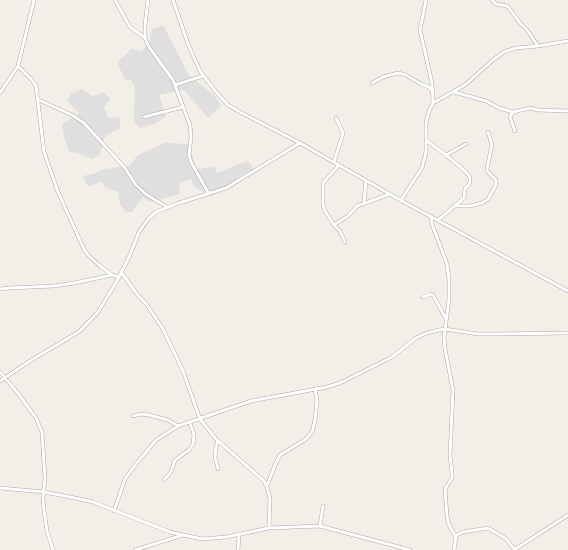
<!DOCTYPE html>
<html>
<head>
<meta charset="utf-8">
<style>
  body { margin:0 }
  canvas { display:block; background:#f3efe8 }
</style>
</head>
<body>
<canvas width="568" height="550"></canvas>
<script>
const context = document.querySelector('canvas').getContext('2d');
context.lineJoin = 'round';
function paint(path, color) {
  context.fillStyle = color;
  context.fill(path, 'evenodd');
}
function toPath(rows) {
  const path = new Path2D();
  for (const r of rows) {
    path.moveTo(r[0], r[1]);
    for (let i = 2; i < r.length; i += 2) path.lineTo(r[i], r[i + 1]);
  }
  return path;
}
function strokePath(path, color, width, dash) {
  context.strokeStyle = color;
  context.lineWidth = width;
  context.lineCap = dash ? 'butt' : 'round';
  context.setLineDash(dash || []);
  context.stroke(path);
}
paint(toPath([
  [163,25,189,75,216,97,221,106,208,118,184,90,159,95,166,116,155,124,140,128,134,121,135,87,131,80,126,81,117,63,131,49,142,51,150,41,151,30],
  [82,89,92,96,104,92,110,99,104,108,108,118,120,117,120,128,105,136,100,154,92,159,78,153,69,152,64,137,62,124,79,113,67,101,71,94],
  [165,143,188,144,191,150,196,169,215,167,217,173,246,161,251,164,253,169,238,177,227,189,211,196,193,186,191,179,179,184,180,194,150,202,143,197,132,212,126,212,120,205,118,192,105,187,102,181,88,187,83,176,96,173,104,169,129,166,138,155]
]), '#e0dfdf');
const minor = toPath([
  [115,0,130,27,145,38],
  [148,0,145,25,145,38,149,47,173,80,190,125,191,137,189,155,191,162,209,194],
  [173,0,188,44,200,71,216,92,228,105,240,112,300,143,402,201,568,291],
  [426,0,420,30,432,83,433,103],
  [492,0,496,4,507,6,509,8,520,23,527,30,538,46],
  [18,66,32,80,36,86,44,152,58,192,84,249,88,255,99,265,112,275,119,277],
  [372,83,383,77,398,73,406,75,421,84,429,87,432,91],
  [175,85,203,76],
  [454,92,486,101,499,108,513,112,510,117,515,131],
  [0,93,18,66,34,0],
  [39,100,72,115,84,123,125,168,136,185,147,195,167,207],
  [513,112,530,108,537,110,568,111],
  [144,117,183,107],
  [426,140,446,155,465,171,470,177,470,181,469,185,465,188,464,198,438,220],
  [446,155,466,144],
  [334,162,343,133,336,118],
  [339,165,323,183,323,205,325,211,334,225,340,231,345,242],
  [401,200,422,168,426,152,426,123,429,111,433,103,465,85,494,59,504,52,516,48,538,46,568,41],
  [364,203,366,180],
  [454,206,470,206,482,203,488,199,496,185,496,180,488,172,487,169,492,144,488,132],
  [431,216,432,224,447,264,449,280,449,299,444,338,445,349,453,390,450,455,452,473,452,478,445,489,447,516,449,525,456,537,454,550],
  [334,225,348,216,357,206,390,194],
  [121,272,137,294,147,305,163,329,183,371,200,419,216,439,264,481,267,487,270,499,269,528],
  [0,289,9,288,54,286,74,283,112,275],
  [423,297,431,294,433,295,446,319],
  [0,372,17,392,36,418,42,432,45,479,43,497,44,511,47,531,53,550],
  [0,381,30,361,80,331,98,312,117,281,130,255,139,232,148,219,156,212,176,204,226,188,300,143],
  [133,416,141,414,149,415,168,420,178,426],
  [218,469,215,457,216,447,218,441],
  [164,480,171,472,175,460,189,450,193,444,194,434,190,423],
  [267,486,275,465,280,455,306,439,312,432,315,420,317,400,315,389],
  [0,488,44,492,75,498,93,502,170,532,202,539,226,537,269,528,320,526,410,550],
  [114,511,125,479,136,464,156,440,178,426,251,401,327,387,340,383,392,357,416,338,427,333,439,330,445,329,478,334,494,334,568,333],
  [320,526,323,506],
  [456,537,457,535,463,532,488,528,505,538,515,550],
  [135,550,183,535],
  [238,550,239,534],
  [514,550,568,515]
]);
strokePath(minor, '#a9a9a9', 4);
strokePath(minor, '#fff', 3);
</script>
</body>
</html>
